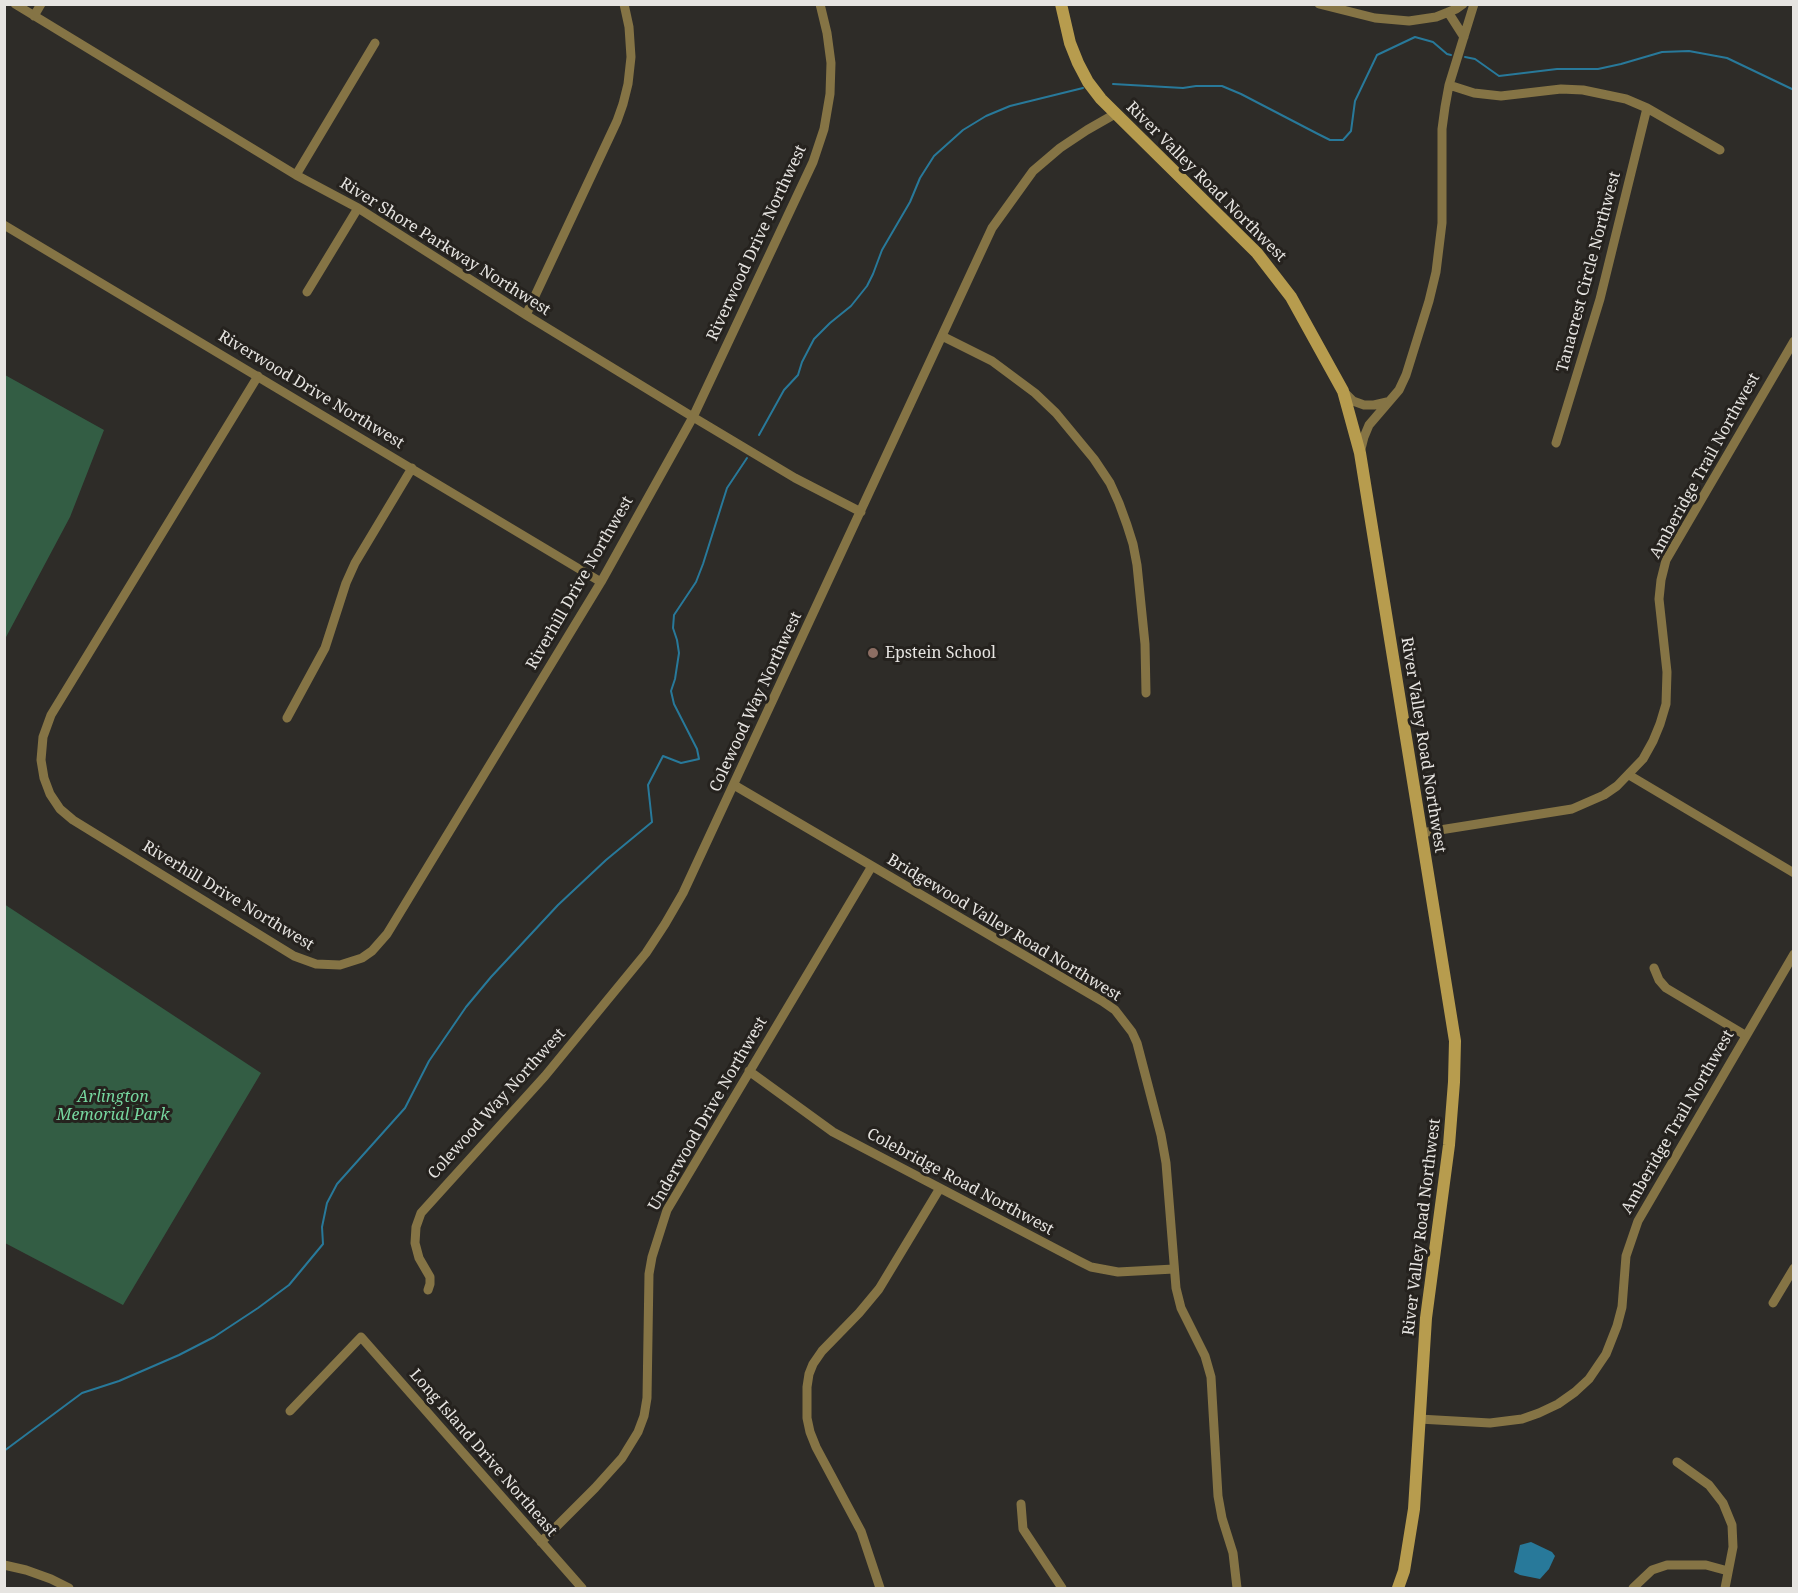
<!DOCTYPE html>
<html>
<head>
<meta charset="utf-8">
<style>
  body { margin:0 }
  #map { position:relative; width:1798px; height:1593px; overflow:hidden; background:#2e2c28; font-family:"Noto Serif",serif }
  canvas { display:block }
  .frame { position:absolute; inset:0; border:6px solid #e6e4e1; pointer-events:none }
</style>
</head>
<body>
<div id="map">
<canvas width="1798" height="1593"></canvas>
<div class="frame"></div>
</div>
<script>
const context = document.querySelector('canvas').getContext('2d');
context.lineJoin = 'round';
function paint(path, color) {
  context.fillStyle = color;
  context.fill(path, 'evenodd');
}
function toPath(rows) {
  const path = new Path2D();
  for (const r of rows) {
    path.moveTo(r[0], r[1]);
    for (let i = 2; i < r.length; i += 2) path.lineTo(r[i], r[i + 1]);
  }
  return path;
}
function strokePath(path, color, width, dash) {
  context.strokeStyle = color;
  context.lineWidth = width;
  context.lineCap = dash ? 'butt' : 'round';
  context.setLineDash(dash || []);
  context.stroke(path);
}
function drawText(font, color, halo, rows, align = 'center') {
  context.font = font + ' "Noto Serif",serif';
  context.lineWidth = 6;
  context.setLineDash([]);
  context.textBaseline = 'middle';
  context.strokeStyle = halo;
  context.fillStyle = color;
  for (const [text, x, y, turn = 0] of rows) {
    context.save();
    context.translate(x, y);
    context.rotate((+turn || 0) * Math.PI / 180);
    context.textAlign = isNaN(turn) ? turn : align;
    if (halo) context.strokeText(text, 0, 0);
    context.fillText(text, 0, 0);
    context.restore();
  }
}
paint(toPath([
  [5,375,104,430,70,517,5,639],
  [4,904,261,1073,123,1305,5,1243]
]), '#335d44');
paint(toPath([
  [1531,1542,1552,1552,1555,1556,1549,1569,1540,1579,1520,1575,1514,1572,1520,1545]
]), '#28799a');
strokePath(toPath([
  [1465,57,1475,59,1499,76,1557,69,1598,69,1621,64,1662,52,1689,51,1727,58,1794,90],
  [1113,84,1183,88,1196,86,1222,86,1241,94,1318,134,1330,140,1343,140,1351,131,1355,101,1377,55,1415,37,1433,42,1447,54,1451,55],
  [759,435,784,390,798,375,802,362,814,339,830,323,851,306,867,286,873,274,882,250,910,202,920,178,934,156,963,130,986,116,1010,106,1083,88],
  [4,1451,82,1393,119,1381,179,1355,214,1337,258,1308,289,1285,323,1244,322,1227,327,1203,337,1184,405,1108,429,1061,466,1007,491,977,558,905,606,860,652,822,648,785,663,756,681,763,699,759,697,749,674,704,671,691,675,679,679,653,677,640,673,628,674,615,696,582,703,564,727,488,747,458]
]), '#28799a', 2);
strokePath(toPath([
  [15,4,296,175,358,208,526,315,693,417,795,478,861,512],
  [1319,4,1375,18,1409,21,1436,17,1456,9,1463,4],
  [1448,12,1464,37],
  [34,16,41,4],
  [1449,85,1474,93,1501,96,1561,89,1583,90,1626,99,1647,108,1720,150],
  [296,175,375,43],
  [4,225,601,582],
  [307,292,358,208],
  [526,315,617,121,623,104,628,84,631,57,629,27,624,4],
  [942,336,992,361,1035,393,1056,413,1094,459,1110,483,1119,503,1127,525,1133,544,1137,565,1145,644,1146,693],
  [258,376,51,715,43,737,41,760,44,778,50,794,60,809,73,820,294,956,316,964,340,965,362,958,372,951,387,934,601,582,693,417,813,162,824,129,830,94,831,63,827,33,820,4],
  [1343,391,1353,401,1364,405,1374,405,1387,402],
  [1556,443,1600,299,1647,108],
  [1360,453,1364,437,1369,425,1399,390,1406,375,1429,301,1436,272,1442,223,1442,129,1445,107,1449,85,1474,4],
  [287,718,325,648,346,583,355,563,412,468],
  [1629,775,1794,873],
  [734,785,1102,1001,1115,1010,1132,1032,1137,1043,1161,1135,1166,1163,1176,1288,1181,1308,1205,1356,1211,1377,1218,1496,1222,1518,1233,1553,1237,1588],
  [1421,833,1572,809,1604,795,1617,786,1643,759,1653,741,1660,724,1666,704,1667,672,1659,599,1661,580,1666,560,1794,341],
  [1654,968,1659,980,1666,988,1745,1035],
  [749,1071,833,1132,1079,1261,1091,1267,1118,1272,1174,1269],
  [428,1290,430,1284,430,1277,419,1258,415,1243,416,1227,421,1213,545,1076,646,953,665,924,683,893,992,228,1033,171,1060,148,1087,130,1115,114],
  [1773,1303,1794,1268],
  [290,1411,361,1337,582,1588],
  [1419,1419,1490,1423,1522,1419,1539,1413,1558,1404,1575,1392,1589,1379,1606,1354,1617,1326,1622,1307,1626,1256,1638,1221,1794,954],
  [1677,1462,1709,1485,1723,1503,1732,1525,1733,1547,1725,1588],
  [1021,1504,1023,1529,1062,1588],
  [541,1542,595,1488,622,1458,638,1432,644,1416,647,1398,649,1274,652,1257,667,1210,872,866],
  [4,1565,26,1570,51,1579,69,1588],
  [880,1588,861,1531,816,1447,810,1432,807,1418,807,1387,809,1374,813,1364,822,1351,859,1313,879,1289,940,1188],
  [1633,1588,1652,1570,1667,1565,1706,1565,1728,1571]
]), '#857445', 9);
strokePath(toPath([
  [1061,4,1070,43,1078,63,1088,82,1101,99,1257,253,1291,297,1343,391,1360,453,1455,1041,1454,1082,1449,1145,1426,1318,1414,1509,1404,1571,1398,1588]
]), '#b79c4e', 12);
for (const [x, y, r, color] of [
  [873,653,6,"#8d6e63"]
]) {
  const dot = new Path2D();
  dot.arc(x, y, r, 0, 2 * Math.PI);
  context.fillStyle = color;
  context.fill(dot);
  strokePath(dot, '#25221e', 2);
}
drawText('16px', '#e6e4e1', '#25221e', [
  ["River Valley Road Northwest",1206,182,45],
  ["Riverwood Drive Northwest",757,243,-65],
  ["River Shore Parkway Northwest",445,247,32],
  ["Tanacrest Circle Northwest",1589,272,-75],
  ["Riverwood Drive Northwest",311,390,31],
  ["Amberidge Trail Northwest",1705,466,-61],
  ["Riverhill Drive Northwest",580,583,-60],
  ["Colewood Way Northwest",756,702,-65],
  ["River Valley Road Northwest",1423,745,81],
  ["Riverhill Drive Northwest",228,896,31],
  ["Bridgewood Valley Road Northwest",1004,928,31],
  ["Colewood Way Northwest",497,1104,-48],
  ["Underwood Drive Northwest",708,1114,-60],
  ["Amberidge Trail Northwest",1678,1122,-60],
  ["Colebridge Road Northwest",960,1182,28],
  ["River Valley Road Northwest",1422,1227,-83],
  ["Long Island Drive Northeast",483,1453,49]
]);
drawText('16px', '#e6e4e1', '#25221e', [
  ["Epstein School",885,653]
], 'left');
drawText('italic 16px', '#76d69f', '#25221e', [
  ["Arlington",113,1097],
  ["Memorial Park",113,1115]
]);
</script>
</body>
</html>
